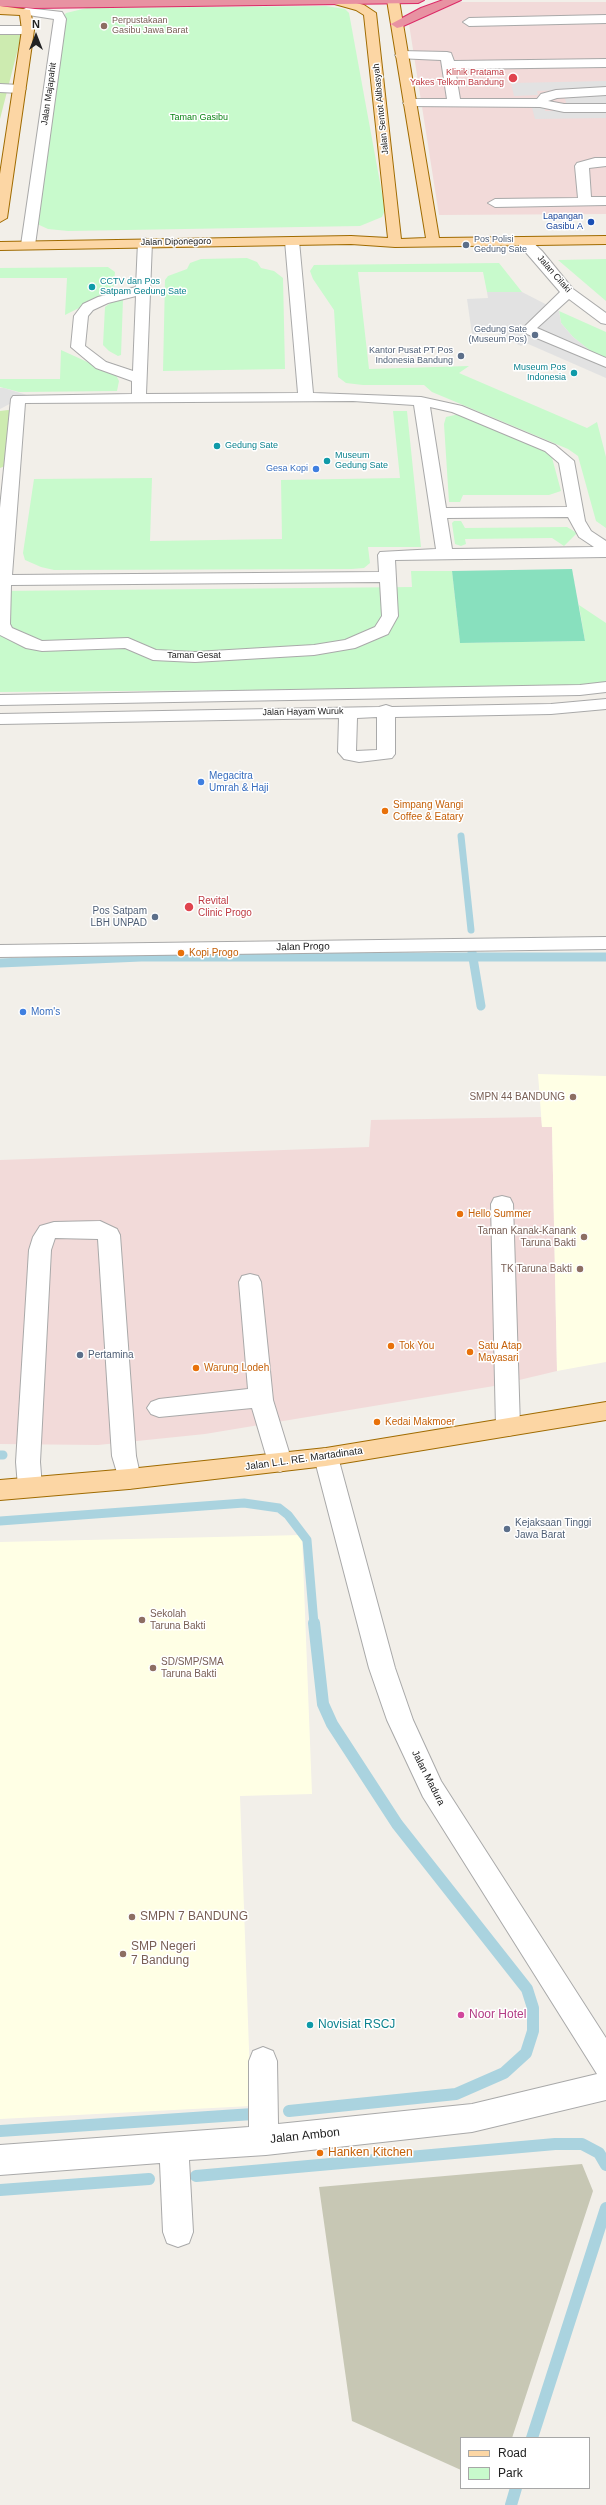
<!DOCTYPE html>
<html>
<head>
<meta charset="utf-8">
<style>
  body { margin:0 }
  #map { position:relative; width:606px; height:2505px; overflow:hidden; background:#f2efe9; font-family:Arial,sans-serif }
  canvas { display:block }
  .legend { position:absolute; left:460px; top:2437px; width:130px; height:52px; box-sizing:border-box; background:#fff; border:1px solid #a7a7a7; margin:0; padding:5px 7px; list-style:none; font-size:12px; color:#222 }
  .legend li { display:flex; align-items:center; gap:8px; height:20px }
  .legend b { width:20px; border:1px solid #a7a7a7 }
  .north { position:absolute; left:16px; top:16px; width:40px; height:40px; -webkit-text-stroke:3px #fff; paint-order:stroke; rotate:0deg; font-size:11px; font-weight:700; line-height:16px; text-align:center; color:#222 }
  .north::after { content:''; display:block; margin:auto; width:14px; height:18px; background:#222; clip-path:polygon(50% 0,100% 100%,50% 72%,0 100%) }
</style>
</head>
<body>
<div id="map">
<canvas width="606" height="2505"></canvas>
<ul class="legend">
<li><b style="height:5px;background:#fcd6a4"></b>Road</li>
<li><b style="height:11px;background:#c8facc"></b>Park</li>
</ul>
<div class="north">N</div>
</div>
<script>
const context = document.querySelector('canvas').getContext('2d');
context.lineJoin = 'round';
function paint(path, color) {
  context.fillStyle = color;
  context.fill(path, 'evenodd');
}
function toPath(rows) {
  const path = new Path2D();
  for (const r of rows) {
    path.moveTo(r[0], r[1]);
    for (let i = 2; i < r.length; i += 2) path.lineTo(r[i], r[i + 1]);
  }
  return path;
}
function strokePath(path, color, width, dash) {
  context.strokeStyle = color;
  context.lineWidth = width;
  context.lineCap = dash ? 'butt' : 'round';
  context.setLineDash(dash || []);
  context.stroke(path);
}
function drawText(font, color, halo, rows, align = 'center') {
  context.font = font + ' Arial,sans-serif';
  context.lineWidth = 3;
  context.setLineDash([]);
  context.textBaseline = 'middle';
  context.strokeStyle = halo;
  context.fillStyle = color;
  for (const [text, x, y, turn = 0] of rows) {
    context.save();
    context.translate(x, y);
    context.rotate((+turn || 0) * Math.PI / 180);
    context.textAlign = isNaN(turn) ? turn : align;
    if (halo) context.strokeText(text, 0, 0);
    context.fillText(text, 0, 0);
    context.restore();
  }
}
paint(toPath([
  [451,2,606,2,606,214,439,215,409,24],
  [541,1117,542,1127,552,1127,557,1371,494,1386,205,1434,98,1445,0,1444,0,1160,369,1147,371,1120]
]), '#f2dad9');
paint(toPath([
  [538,1074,606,1076,606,1362,557,1371,552,1127,542,1127],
  [302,1535,312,1794,240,1796,251,2106,0,2119,0,1542]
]), '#ffffe5');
paint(toPath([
  [582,2164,593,2191,512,2438,461,2438,461,2470,352,2421,319,2187]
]), '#c7c7b4');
paint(toPath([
  [0,25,24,25,0,119],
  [8,410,12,411,5,466,0,468,0,411]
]), '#cdebb0');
paint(toPath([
  [326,6,345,9,349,13,385,210,382,217,360,226,68,231,48,229,35,223,62,18,66,13,87,8],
  [247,258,257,262,261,268,274,271,283,278,285,369,163,371,165,280,168,276,187,269,190,263,201,259],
  [606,259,606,301,558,260],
  [499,263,522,292,487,292,483,272,358,272,369,369,469,366,459,373,587,428,597,422,606,457,606,528,596,521,578,456,568,449,432,392,424,385,363,385,346,383,338,377,334,310,313,279,310,271,314,265],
  [108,267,115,272,113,291,65,315,67,278,0,278,0,268],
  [123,299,121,355,118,356,109,351,103,345,105,307,113,301],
  [559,311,606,332,606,359,593,353,573,337,561,323],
  [61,350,116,375,119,381,117,391,19,392,0,387,0,379,60,379],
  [393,411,407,411,421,547,368,547,370,563,364,568,352,569,54,570,41,567,25,560,23,553,34,479,152,478,150,541,282,539,281,480,400,478],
  [459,414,469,415,551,454,561,491,549,495,463,495,460,502,449,502,444,424,446,417],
  [454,521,461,521,465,528,567,527,577,533,564,546,552,538,465,539,466,544,461,546,455,544,452,523],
  [411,571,452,571,460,643,585,641,579,605,606,623,606,687,0,692,0,591,412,587]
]), '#c8facc');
paint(toPath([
  [572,569,585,641,460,643,452,571]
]), '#88e0be');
paint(toPath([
  [606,81,606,118,535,119,531,104,544,104,545,111,568,111,563,90,537,91,538,95,514,96,511,83],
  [487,292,522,292,559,311,561,323,573,337,593,353,606,359,606,378,526,343,521,346,495,333,472,334,467,299,488,298],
  [0,388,4,388,27,395,0,409]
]), '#e2e2e2');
strokePath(toPath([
  [461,836,471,930]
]), '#aad3df', 7);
strokePath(toPath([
  [472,952,481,1006],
  [0,963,141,957,606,957],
  [0,1455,3,1455],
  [0,1521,244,1503,279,1508,288,1515,307,1540,314,1624]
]), '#aad3df', 9);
strokePath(toPath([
  [289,2111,456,2094,504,2073,526,2053,533,2031,533,2008,527,1989,397,1824,332,1724,323,1704,314,1623],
  [0,2131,253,2114],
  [196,2176,555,2144,582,2144,599,2153,606,2165],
  [0,2190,149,2179],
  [532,2438,606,2208],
  [511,2505,516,2488]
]), '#aad3df', 12);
const minor = toPath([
  [26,8,62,12,66,19,35,245,28,249,21,245,54,19,22,14,22,10,26,8],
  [606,15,606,23,469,26,463,22,469,18,606,15],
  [0,26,28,26,34,30,28,34,0,34,0,26],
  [401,51,447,52,451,53,454,61,606,59,606,67,455,69,460,99,537,99,541,94,556,90,606,87,606,95,557,98,548,101,564,104,606,104,606,112,564,112,540,107,405,106,403,103,409,99,447,99,441,60,397,58,395,55,401,51],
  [0,84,20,85,26,89,20,93,0,92,0,84],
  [595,158,606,158,606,166,589,168,591,197,606,197,606,205,495,207,488,203,495,199,578,198,575,166,577,163,595,158],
  [292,237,299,241,313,393,421,397,462,406,555,445,574,461,585,521,591,531,606,541,606,557,395,560,398,616,388,634,355,648,314,655,195,662,153,660,125,648,42,651,26,648,0,635,0,508,11,399,13,396,132,394,132,381,96,368,71,347,74,316,83,304,98,297,136,287,138,242,145,238,152,242,146,394,298,393,285,241,292,237],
  [136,296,133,371,106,362,85,346,88,316,93,310,108,303,136,296],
  [353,401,414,405,436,549,380,552,378,555,379,572,12,575,25,403,353,401],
  [430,407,452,412,545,451,559,463,567,507,446,508,430,407],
  [568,517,579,537,594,547,452,549,447,518,568,517],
  [380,582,382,616,375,627,345,640,314,645,195,652,156,650,128,638,42,641,12,628,10,624,11,585,380,582],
  [523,237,528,238,542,251,573,289,606,313,606,324,601,323,569,299,537,328,606,358,606,367,527,334,523,328,560,292,516,241,523,237],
  [606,682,606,692,580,695,0,705,0,695,580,685,606,682],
  [606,699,606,709,551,714,395,717,395,754,392,758,359,762,344,759,338,752,339,718,0,724,0,714,379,707,386,705,392,707,551,704,606,699],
  [377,717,377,750,356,751,357,718,377,717],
  [606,937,606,949,0,957,0,945,606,937],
  [502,1196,510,1198,513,1204,520,1427,516,1434,508,1436,500,1434,496,1427,491,1204,494,1198,502,1196],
  [100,1221,117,1229,120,1235,136,1456,141,1479,137,1486,129,1489,121,1486,112,1456,98,1239,55,1238,51,1250,40,1462,42,1487,38,1494,30,1497,22,1494,18,1487,16,1462,29,1250,33,1237,40,1226,54,1222,100,1221],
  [250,1274,258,1276,261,1282,273,1400,292,1462,288,1469,280,1472,272,1469,268,1462,252,1408,159,1417,151,1414,147,1408,151,1402,159,1399,248,1389,239,1282,242,1276,250,1274],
  [326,1448,334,1450,338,1457,395,1668,413,1720,441,1781,606,2038,606,2100,472,2132,266,2155,189,2160,193,2232,189,2243,178,2247,167,2243,163,2232,160,2163,0,2175,0,2145,249,2127,249,2061,253,2051,263,2047,273,2051,277,2061,278,2124,472,2104,597,2074,423,1797,387,1720,369,1668,314,1457,318,1450,326,1448]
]);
const major = toPath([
  [330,0,345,0,364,5,376,13,401,239,426,238,387,0,399,0,439,238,606,236,606,244,395,247,351,244,0,250,0,242,351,236,388,238,364,15,356,10,331,3,330,0],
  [0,6,30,10,34,30,7,218,0,222,0,174,22,30,20,15,0,14,0,6],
  [606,1402,606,1420,326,1466,129,1489,0,1500,0,1480,129,1469,326,1448,606,1402]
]);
const highway = toPath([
  [0,0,424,0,418,3,34,8,0,6,0,0],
  [443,0,461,0,401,27,397,28,391,24,421,8,443,0]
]);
strokePath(minor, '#a9a9a9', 2);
strokePath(major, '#a06b00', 2);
strokePath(highway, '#dc2a67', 2);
paint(minor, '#fff');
paint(major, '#fcd6a4');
paint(highway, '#e892a2');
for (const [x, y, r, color] of [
  [104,26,4,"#8d6e63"],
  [513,78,5,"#e0444e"],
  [591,222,4,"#1a4fb4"],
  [466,245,4,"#5c6f8a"],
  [92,287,4,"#0f9aa8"],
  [535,335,4,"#5c6f8a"],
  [461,356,4,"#5c6f8a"],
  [574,373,4,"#0f9aa8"],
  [217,446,4,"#0f9aa8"],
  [327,461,4,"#0f9aa8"],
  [316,469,4,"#3f7fe0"],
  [201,782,4,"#3f7fe0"],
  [385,811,4,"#e8710a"],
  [189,907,5,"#e0444e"],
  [155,917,4,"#5c6f8a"],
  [181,953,4,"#e8710a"],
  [23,1012,4,"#3f7fe0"],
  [573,1097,4,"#8d6e63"],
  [460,1214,4,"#e8710a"],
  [584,1237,4,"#8d6e63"],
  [580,1269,4,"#8d6e63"],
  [391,1346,4,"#e8710a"],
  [470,1352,4,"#e8710a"],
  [80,1355,4,"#5c6f8a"],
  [196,1368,4,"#e8710a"],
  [377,1422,4,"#e8710a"],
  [507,1529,4,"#5c6f8a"],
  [142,1620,4,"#8d6e63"],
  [153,1668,4,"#8d6e63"],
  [132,1917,4,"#8d6e63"],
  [123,1954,4,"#8d6e63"],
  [461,2015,4,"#d1479c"],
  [310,2025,4,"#0f9aa8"],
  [320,2153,4,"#e8710a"]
]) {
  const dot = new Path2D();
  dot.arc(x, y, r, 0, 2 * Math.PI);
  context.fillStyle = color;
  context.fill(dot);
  strokePath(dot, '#fff', 1.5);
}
drawText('9px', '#785e54', '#fff', [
  ["Perpustakaan",112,21],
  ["Gasibu Jawa Barat",112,31]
], 'left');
drawText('9px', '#be3a42', '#fff', [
  ["Klinik Pratama",504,73],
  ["Yakes Telkom Bandung",504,83]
], 'right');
drawText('9px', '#222', '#fff', [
  ["Jalan Majapahit",49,94,-82],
  ["Jalan Sentot Alibasyah",381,109,-96],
  ["Jalan Diponegoro",176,242,-1],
  ["Jalan Cilaki",554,274,49],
  ["Taman Gesat",194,656],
  ["Jalan Hayam Wuruk",303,712,-1]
]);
drawText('9px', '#0c8416', '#fff', [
  ["Taman Gasibu",199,118]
]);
drawText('9px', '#164399', '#fff', [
  ["Lapangan",583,217],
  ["Gasibu A",583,227]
], 'right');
drawText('9px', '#4e5e75', '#fff', [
  ["Pos Polisi",474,240,"left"],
  ["Gedung Sate",474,250,"left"],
  ["Gedung Sate",527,330],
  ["(Museum Pos)",527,340],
  ["Kantor Pusat PT Pos",453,351],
  ["Indonesia Bandung",453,361]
], 'right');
drawText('9px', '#0d838f', '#fff', [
  ["CCTV dan Pos",100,282],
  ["Satpam Gedung Sate",100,292],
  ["Museum Pos",566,368,"right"],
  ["Indonesia",566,378,"right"],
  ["Gedung Sate",225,446],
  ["Museum",335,456],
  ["Gedung Sate",335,466]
], 'left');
drawText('9px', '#366cbe', '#fff', [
  ["Gesa Kopi",308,469]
], 'right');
drawText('10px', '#366cbe', '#fff', [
  ["Megacitra",209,776],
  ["Umrah & Haji",209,788],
  ["Mom's",31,1012]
], 'left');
drawText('10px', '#c56008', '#fff', [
  ["Simpang Wangi",393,805],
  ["Coffee & Eatary",393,817],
  ["Kopi Progo",189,953],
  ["Hello Summer",468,1214],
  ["Tok You",399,1346],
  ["Satu Atap",478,1346],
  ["Mayasari",478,1358],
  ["Warung Lodeh",204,1368],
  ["Kedai Makmoer",385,1422]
], 'left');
drawText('10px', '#be3a42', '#fff', [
  ["Revital",198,901],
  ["Clinic Progo",198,913]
], 'left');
drawText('10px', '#4e5e75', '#fff', [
  ["Pos Satpam",147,911,"right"],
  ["LBH UNPAD",147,923,"right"],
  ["Pertamina",88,1355],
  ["Kejaksaan Tinggi",515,1523],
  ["Jawa Barat",515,1535]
], 'left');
drawText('10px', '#222', '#fff', [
  ["Jalan Progo",303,947,-1],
  ["Jalan L.L. RE. Martadinata",304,1459,-8],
  ["Jalan Madura",428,1778,63]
]);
drawText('10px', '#785e54', '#fff', [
  ["SMPN 44 BANDUNG",565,1097],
  ["Taman Kanak-Kanank",576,1231],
  ["Taruna Bakti",576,1243],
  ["TK Taruna Bakti",572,1269],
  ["Sekolah",150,1614,"left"],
  ["Taruna Bakti",150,1626,"left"],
  ["SD/SMP/SMA",161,1662,"left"],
  ["Taruna Bakti",161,1674,"left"]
], 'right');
drawText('12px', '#785e54', '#fff', [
  ["SMPN 7 BANDUNG",140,1917],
  ["SMP Negeri",131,1947],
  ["7 Bandung",131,1961]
], 'left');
drawText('12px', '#b23c85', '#fff', [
  ["Noor Hotel",469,2015]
], 'left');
drawText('12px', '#0d838f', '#fff', [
  ["Novisiat RSCJ",318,2025]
], 'left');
drawText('12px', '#222', '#fff', [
  ["Jalan Ambon",305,2136,-6]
]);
drawText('12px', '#c56008', '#fff', [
  ["Hanken Kitchen",328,2153]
], 'left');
</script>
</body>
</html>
